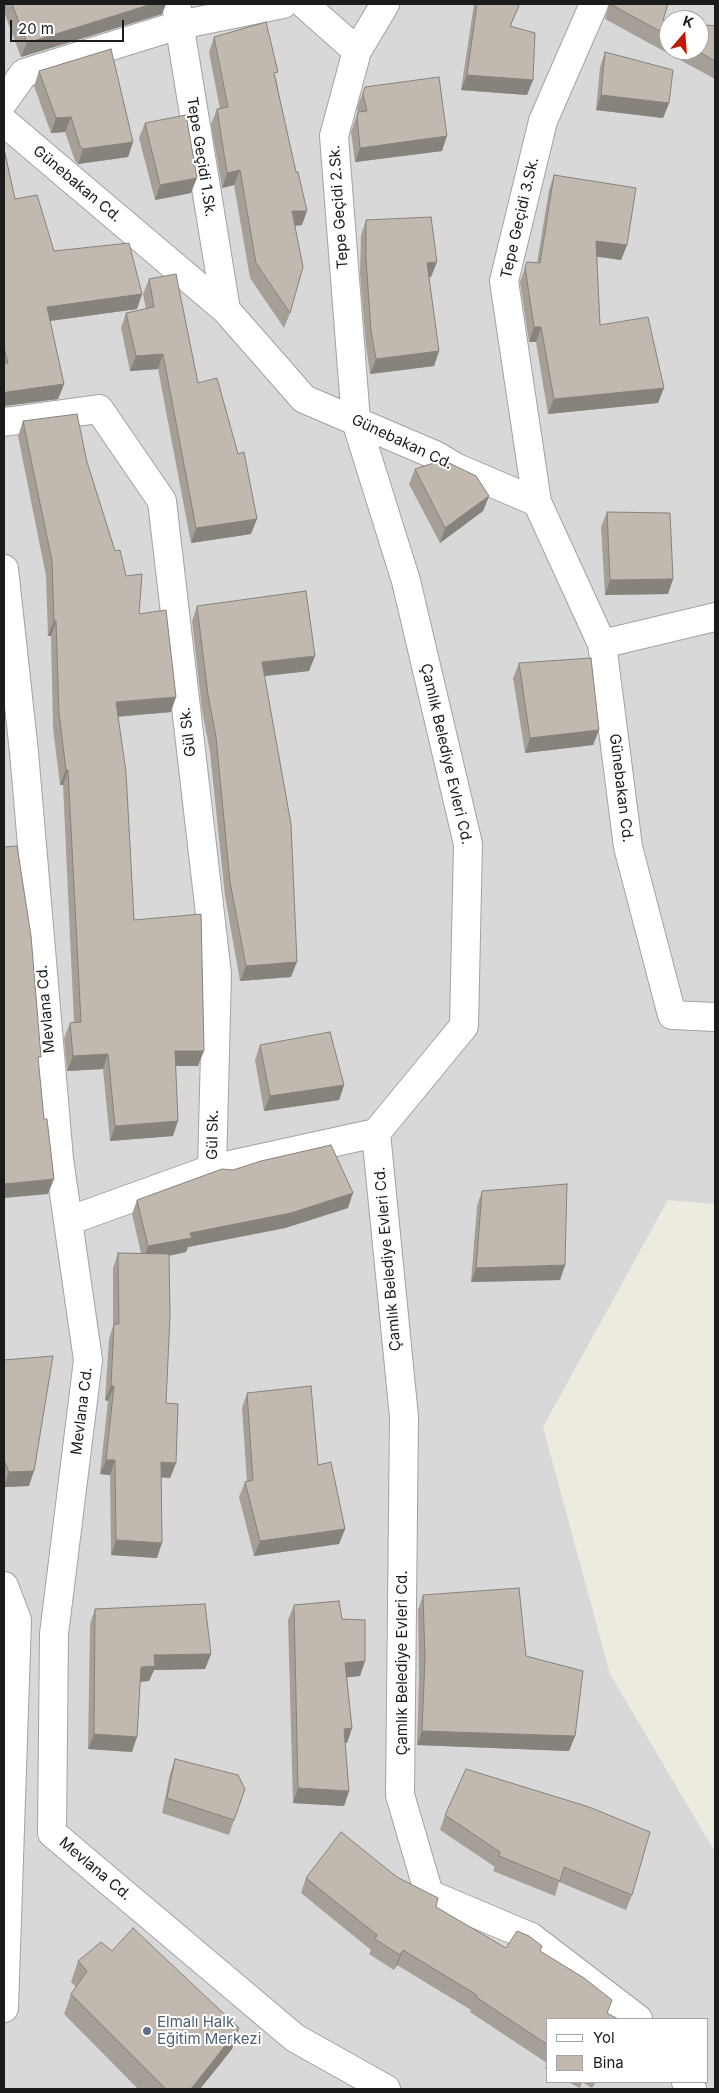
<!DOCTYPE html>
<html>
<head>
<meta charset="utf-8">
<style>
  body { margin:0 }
  #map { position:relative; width:719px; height:2093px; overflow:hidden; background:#edeae0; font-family:Inter,sans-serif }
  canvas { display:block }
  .frame { position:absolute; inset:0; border:5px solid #1b1b1b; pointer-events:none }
  .legend { position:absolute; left:546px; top:2018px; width:162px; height:65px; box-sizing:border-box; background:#fff; border:1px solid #a4a4a4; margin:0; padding:6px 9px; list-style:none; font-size:15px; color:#1b1b1b }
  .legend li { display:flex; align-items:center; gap:10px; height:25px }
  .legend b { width:25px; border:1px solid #a4a4a4 }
  .north { position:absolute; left:659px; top:10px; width:50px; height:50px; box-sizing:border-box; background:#fff; border:1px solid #a4a4a4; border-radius:50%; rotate:18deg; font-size:14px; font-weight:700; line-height:20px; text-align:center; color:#1b1b1b }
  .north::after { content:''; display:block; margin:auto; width:18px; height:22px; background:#c61800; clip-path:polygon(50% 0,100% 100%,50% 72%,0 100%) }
  .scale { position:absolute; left:10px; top:20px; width:114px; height:22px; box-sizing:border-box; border:2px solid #1b1b1b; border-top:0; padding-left:6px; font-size:15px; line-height:18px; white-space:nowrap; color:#1b1b1b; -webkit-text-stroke:4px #fff; paint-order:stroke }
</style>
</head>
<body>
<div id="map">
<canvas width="719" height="2093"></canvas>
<div class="frame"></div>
<ul class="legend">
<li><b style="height:6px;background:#fff"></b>Yol</li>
<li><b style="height:14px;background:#c1b9b0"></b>Bina</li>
</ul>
<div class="north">K</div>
<div class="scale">20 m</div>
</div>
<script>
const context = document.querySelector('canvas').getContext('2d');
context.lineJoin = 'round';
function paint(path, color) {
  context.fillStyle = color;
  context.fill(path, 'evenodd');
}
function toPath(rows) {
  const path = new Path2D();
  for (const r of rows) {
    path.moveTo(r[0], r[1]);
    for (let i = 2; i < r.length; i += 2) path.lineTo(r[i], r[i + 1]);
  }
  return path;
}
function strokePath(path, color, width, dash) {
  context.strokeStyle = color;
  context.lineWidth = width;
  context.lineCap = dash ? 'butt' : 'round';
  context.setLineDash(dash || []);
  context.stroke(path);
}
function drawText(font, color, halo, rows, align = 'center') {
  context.font = font + ' Inter,sans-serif';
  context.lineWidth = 4;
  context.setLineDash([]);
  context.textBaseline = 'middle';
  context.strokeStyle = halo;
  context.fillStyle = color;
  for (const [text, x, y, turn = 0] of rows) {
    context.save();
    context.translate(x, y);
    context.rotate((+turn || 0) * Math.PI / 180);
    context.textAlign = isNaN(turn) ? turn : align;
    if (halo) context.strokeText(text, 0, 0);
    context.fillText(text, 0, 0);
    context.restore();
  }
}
paint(toPath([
  [4,4,715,4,715,1204,668,1200,543,1427,610,1674,715,1852,715,2089,4,2089],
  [669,20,699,20,699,50,669,50],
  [548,2019,708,2019,708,2082,548,2082]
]), '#d9d8d8');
const minor = toPath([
  [176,4,226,310],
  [304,4,357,51],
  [385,4,357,51,334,136,356,421,406,581,468,844,464,1026,376,1133,404,1417,400,1795,429,1894,531,1937,638,2019],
  [4,101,24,73,179,25,283,4],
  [4,122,226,310,304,399,435,455,457,468,537,502,602,644,628,847,672,1015,715,1017],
  [4,422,99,409,162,501,217,974,212,1169],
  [537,502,504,281,543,121,594,4],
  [4,569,24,752,59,1159,88,1360,54,1634,52,1833,295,2038,386,2089],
  [602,644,715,617],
  [68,1221,212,1169,376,1133],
  [4,1586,17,1620,4,2008],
  [686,2082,692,2089]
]);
strokePath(minor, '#a2a2a2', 30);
strokePath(minor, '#fff', 28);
paint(toPath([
  [5,4,166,4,162,14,21,57,4,12,4,8],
  [474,4,518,4,511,26,533,80,527,95,461,90],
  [609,4,668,4,663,20,669,21,669,50,699,50,715,26,715,79,605,19],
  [214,37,276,78,302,225,294,226,290,313,284,328,250,278,234,185,222,188,211,124,217,109,220,109,209,52],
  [605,52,669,103,663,118,596,110,600,67],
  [39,71,133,142,128,157,78,164,75,161,65,132,51,133,34,86],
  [365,87,442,151,355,162,351,132,358,112,357,109,359,102],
  [145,123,191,193,155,200,139,138],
  [4,149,15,199,54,251,142,294,137,309,50,321,64,384,58,399,4,406],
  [554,175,627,245,621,260,597,256,600,325,658,403,548,414,536,342,529,342,520,282,527,262,537,263,549,190],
  [366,220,431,277,429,277,439,351,434,366,370,374,366,346,360,274,361,235],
  [149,279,198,383,251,534,191,543,158,369,130,371,121,328,126,313,146,309,143,294],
  [23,421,87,462,115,551,126,576,171,712,118,717,134,920,198,1066,176,1066,173,1136,110,1141,103,1069,67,1071,64,1038,70,1023,74,1022,63,785,60,785,53,728,51,636,48,636,46,576,18,436],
  [415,469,489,496,483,511,440,543,409,484],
  [607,512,673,579,668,594,605,595,601,527],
  [197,606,309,671,264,676,291,977,240,981,225,896,210,752,202,710,192,621],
  [519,663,599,730,593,745,525,753,513,678],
  [260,1045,344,1085,339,1100,264,1111,255,1060],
  [482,1191,565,1265,560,1280,471,1282,477,1206],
  [137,1200,348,1208,285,1228,188,1247,186,1252,169,1256,166,1403,176,1463,170,1478,161,1477,157,1558,111,1555,110,1475,100,1474,108,1401,105,1400,109,1339,113,1326,113,1268,118,1253,141,1253,132,1214],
  [4,1360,29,1486,4,1487],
  [247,1393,318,1465,345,1529,339,1544,254,1556,239,1497,245,1482,247,1482,242,1408],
  [423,1595,526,1656,575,1736,569,1751,417,1745,419,1674,418,1610],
  [294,1605,342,1619,365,1661,360,1676,347,1677,352,1728,347,1743,345,1743,349,1791,344,1806,293,1803,288,1620],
  [95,1609,211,1654,205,1669,154,1670,149,1681,140,1682,132,1752,88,1749,90,1624],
  [175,1759,245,1789,229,1835,162,1813,170,1774],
  [445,1815,632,1895,626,1910,559,1882,555,1896,493,1871,495,1867,440,1830],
  [397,1877,436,1907,506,1948,540,1951,548,2019,548,2070,545,2068,547,2063,470,2012,471,2010,397,1965,394,1970,369,1954,371,1950,301,1893,306,1878],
  [112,1951,239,2028,232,2049,200,2089,138,2089,64,2014,71,1994,76,1987,71,1982,78,1961],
  [568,2082,582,2082,580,2088],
  [582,2082,596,2082,592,2088]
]), '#a69f97');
paint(toPath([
  [152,4,166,4,162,14,21,57,27,43],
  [467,75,533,80,527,95,461,90],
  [601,95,669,103,663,118,596,110],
  [71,117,65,132,51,133,56,118],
  [447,136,442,151,355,162,360,148],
  [133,142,128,157,78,164,83,149],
  [240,170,234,185,222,188,227,173],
  [197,178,191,193,155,200,160,185],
  [292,211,307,211,302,225,286,226],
  [596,241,627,245,621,260,591,256],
  [437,262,431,277,422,278,427,263],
  [142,294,137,309,42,322,47,307],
  [534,327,541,327,536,342,529,342],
  [439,351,434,366,370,374,376,359],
  [163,354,158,369,130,371,136,356],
  [64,384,58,399,4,406,4,393,7,392],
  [664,388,658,403,548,414,554,399],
  [489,496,483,511,440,543,445,528],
  [257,519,251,534,191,543,196,528],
  [673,579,668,594,605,595,610,580],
  [54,621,56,621,51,636,48,636],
  [315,656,309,671,256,677,262,662],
  [176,697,171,712,110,717,116,702],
  [599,730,593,745,525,753,530,738],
  [66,770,68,770,63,785,60,785],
  [297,962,291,977,240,981,246,966],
  [175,1051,204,1051,198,1066,170,1066],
  [108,1054,103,1069,67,1071,73,1056],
  [344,1085,339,1100,264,1111,270,1096],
  [178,1121,173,1136,110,1141,115,1126],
  [54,1179,48,1194,4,1198,4,1184],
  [353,1193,348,1208,285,1228,188,1247,186,1252,143,1261,148,1246,190,1233],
  [565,1265,560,1280,471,1282,476,1268],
  [111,1386,114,1386,108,1401,105,1400],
  [106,1460,115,1460,110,1475,100,1474],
  [161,1462,176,1463,170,1478,156,1477],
  [34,1471,29,1486,4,1487,9,1472],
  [345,1529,339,1544,254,1556,260,1541],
  [116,1540,162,1543,157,1558,111,1555],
  [211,1654,205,1669,154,1670,149,1681,136,1682,141,1667,154,1655],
  [365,1661,360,1676,340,1678,345,1663],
  [352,1728,347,1743,339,1743,344,1729],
  [422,1731,575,1736,569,1751,417,1745],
  [94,1734,137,1737,132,1752,88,1749],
  [298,1788,349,1791,344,1806,293,1803],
  [403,1950,397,1965,394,1970,400,1955],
  [239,2028,232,2049,200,2089,191,2089]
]), '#87827b');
const building = toPath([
  [12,4,152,4,27,43,12,4],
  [477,4,518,4,519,6,510,26,535,33,533,80,467,75,477,4],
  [610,4,668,4,663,20,669,21,669,36,610,4],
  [266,22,278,72,274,73,296,172,298,172,307,211,292,211,303,267,290,313,256,263,240,170,227,173,217,109,228,107,214,37,266,22],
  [699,24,715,26,715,61,696,50,699,50,699,24],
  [111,49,133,142,83,149,80,146,71,117,56,118,39,71,111,49],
  [605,52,673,70,669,103,601,95,605,52],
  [439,77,447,136,360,148,357,117,358,112,367,111,363,94,365,87,439,77],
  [186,115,197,178,160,185,145,123,186,115],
  [4,149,15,199,37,195,54,251,129,243,142,294,47,307,64,384,7,392,4,393,4,363,8,363,4,348,4,149],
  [554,175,636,188,627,245,596,241,600,325,648,317,664,388,554,399,541,327,534,327,525,267,527,262,540,263,554,175],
  [431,217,437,262,427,263,439,351,376,359,371,331,366,259,366,220,431,217],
  [176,274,198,383,217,378,238,454,244,452,257,519,196,528,163,354,136,356,126,313,154,307,149,279,176,274],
  [77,414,87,462,115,551,120,550,126,576,142,574,139,614,166,610,176,697,116,702,126,772,134,920,201,914,204,1051,175,1051,178,1121,115,1126,108,1054,73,1056,70,1023,81,1022,68,770,66,770,59,713,56,621,54,621,52,561,23,421,77,414],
  [443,460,476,476,489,496,445,528,415,469,443,460],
  [607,512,670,513,673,579,610,580,607,512],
  [306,591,315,656,262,662,291,824,297,962,246,966,230,882,216,737,208,695,197,606,306,591],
  [591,658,599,730,530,738,519,663,591,658],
  [17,846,31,936,41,1057,38,1057,44,1119,47,1119,54,1179,4,1184,4,847,17,846],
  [330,1032,344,1085,270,1096,260,1045,330,1032],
  [331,1145,353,1193,291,1213,190,1233,192,1238,148,1246,137,1200,222,1169,233,1170,261,1161,331,1145],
  [567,1184,565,1265,476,1268,482,1191,567,1184],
  [118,1253,169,1254,170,1316,166,1403,178,1404,176,1463,161,1462,162,1543,116,1540,115,1460,106,1460,114,1386,111,1386,114,1324,119,1324,118,1253],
  [53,1356,34,1471,9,1472,4,1460,4,1360,53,1356],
  [311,1386,318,1465,331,1462,345,1529,260,1541,245,1482,253,1480,247,1393,311,1386],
  [519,1588,526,1656,583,1671,575,1736,422,1731,425,1659,423,1595,519,1588],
  [339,1601,342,1619,365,1620,365,1661,345,1663,352,1728,344,1729,349,1791,298,1788,294,1605,339,1601],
  [205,1604,211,1654,154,1655,155,1666,141,1667,137,1737,94,1734,95,1609,205,1604],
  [175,1759,238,1775,245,1789,234,1820,167,1798,175,1759],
  [466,1769,589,1807,650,1832,632,1895,564,1867,560,1881,499,1856,500,1852,445,1815,466,1769],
  [341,1832,397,1877,438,1898,436,1907,506,1948,517,1931,529,1936,542,1946,540,1951,584,1978,612,2000,607,2013,618,2019,548,2019,548,2045,476,1997,477,1995,403,1950,400,1955,375,1939,377,1935,306,1878,341,1832],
  [133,1928,239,2028,191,2089,166,2089,71,1994,87,1971,78,1961,101,1942,112,1951,133,1928]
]);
paint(building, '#c1b9b0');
strokePath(building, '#87827b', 1);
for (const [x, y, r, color] of [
  [147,2031,5,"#5c6f8a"]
]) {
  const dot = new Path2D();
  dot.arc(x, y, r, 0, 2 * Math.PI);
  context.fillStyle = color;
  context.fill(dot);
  strokePath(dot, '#fff', 2);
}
drawText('15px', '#1b1b1b', '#fff', [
  ["Tepe Geçidi 1.Sk.",201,157,81],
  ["Günebakan Cd.",77,184,40],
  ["Tepe Geçidi 2.Sk.",339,207,-94],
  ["Tepe Geçidi 3.Sk.",520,218,-77],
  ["Günebakan Cd.",402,442,25],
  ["Gül Sk.",188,732,-97],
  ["Çamlık Belediye Evleri Cd.",446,754,77],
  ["Günebakan Cd.",621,788,83],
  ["Mevlana Cd.",46,1009,-95],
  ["Gül Sk.",213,1135,-89],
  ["Çamlık Belediye Evleri Cd.",388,1259,-95],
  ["Mevlana Cd.",82,1411,-83],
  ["Çamlık Belediye Evleri Cd.",402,1663,-90],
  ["Mevlana Cd.",95,1869,40]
]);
drawText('15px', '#4e5e75', '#fff', [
  ["Elmalı Halk",157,2022],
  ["Eğitim Merkezi",157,2039]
], 'left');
</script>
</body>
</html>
